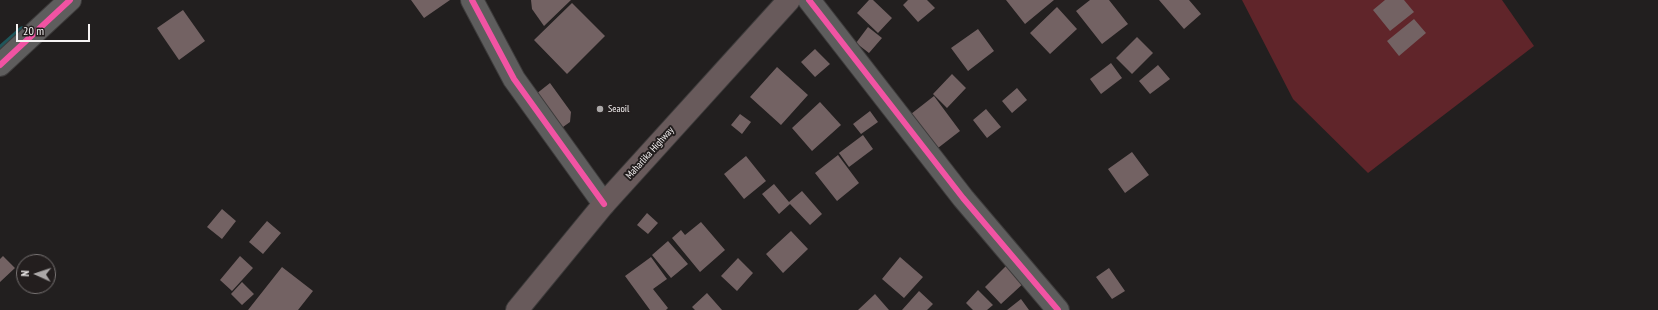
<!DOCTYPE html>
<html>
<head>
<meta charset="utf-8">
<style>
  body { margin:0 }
  #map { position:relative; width:1658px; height:310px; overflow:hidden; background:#221f1f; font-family:"PT Sans Narrow",sans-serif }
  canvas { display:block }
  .north { position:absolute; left:16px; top:254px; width:40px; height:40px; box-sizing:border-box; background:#231e1e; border:1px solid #777373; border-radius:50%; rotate:273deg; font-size:11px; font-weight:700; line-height:16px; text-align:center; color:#f5f2f2 }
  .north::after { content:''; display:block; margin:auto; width:14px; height:18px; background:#aba8a8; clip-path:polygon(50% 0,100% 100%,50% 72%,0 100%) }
  .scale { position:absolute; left:16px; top:24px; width:74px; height:18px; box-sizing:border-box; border:2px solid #f5f2f2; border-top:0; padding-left:5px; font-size:12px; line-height:14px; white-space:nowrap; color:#f5f2f2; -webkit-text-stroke:3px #231e1e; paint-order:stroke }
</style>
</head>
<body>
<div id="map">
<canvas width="1658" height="310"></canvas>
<div class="north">N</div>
<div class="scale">20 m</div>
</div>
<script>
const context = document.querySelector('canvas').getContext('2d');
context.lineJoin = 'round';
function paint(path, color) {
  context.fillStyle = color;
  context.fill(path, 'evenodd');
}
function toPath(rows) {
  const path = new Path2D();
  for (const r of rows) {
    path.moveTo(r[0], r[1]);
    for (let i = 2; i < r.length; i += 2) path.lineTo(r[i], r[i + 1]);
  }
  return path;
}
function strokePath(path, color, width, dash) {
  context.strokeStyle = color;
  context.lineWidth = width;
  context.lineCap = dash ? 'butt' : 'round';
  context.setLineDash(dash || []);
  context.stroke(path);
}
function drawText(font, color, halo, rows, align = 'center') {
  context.font = font + ' "PT Sans Narrow",sans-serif';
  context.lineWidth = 4;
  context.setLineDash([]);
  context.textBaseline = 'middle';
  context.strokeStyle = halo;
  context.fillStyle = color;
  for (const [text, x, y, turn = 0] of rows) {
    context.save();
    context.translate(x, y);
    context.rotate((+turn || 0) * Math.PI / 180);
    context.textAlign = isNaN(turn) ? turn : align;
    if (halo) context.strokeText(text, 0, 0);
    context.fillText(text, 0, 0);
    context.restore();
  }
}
paint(toPath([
  [1242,0,1502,0,1534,46,1368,173,1293,99]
]), '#60252a');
strokePath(toPath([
  [0,49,22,30]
]), '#1f565a', 7);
paint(toPath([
  [411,0,450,0,424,18],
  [531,0,571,0,544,26,532,9],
  [869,0,873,0,892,18,878,33,857,13],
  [908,0,927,0,935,8,918,22,903,5],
  [1006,0,1054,0,1025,24],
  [1090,0,1109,0,1128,24,1102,44,1076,11],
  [1159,0,1189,0,1201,14,1184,29],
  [1385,0,1404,0,1414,12,1390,31,1373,10],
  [572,3,605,36,567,74,534,40],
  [1057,7,1077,29,1050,54,1030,33],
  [183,10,205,41,179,60,157,28],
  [1414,19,1426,33,1399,56,1387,41],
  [868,27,882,38,869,53,856,43],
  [978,29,994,51,968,71,951,48],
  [1137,37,1153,53,1132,74,1116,58],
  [815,49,830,64,815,77,801,62],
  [1111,63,1122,78,1101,94,1090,79],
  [1158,65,1170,79,1150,94,1139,81],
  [777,67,808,95,781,125,750,97],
  [952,74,966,88,947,108,933,94],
  [550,83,571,112,570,122,556,132,531,98],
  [1017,88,1027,100,1012,113,1002,101],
  [934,96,960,131,938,148,911,114],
  [820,102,841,125,812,151,792,128],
  [986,109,1001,127,987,138,973,120],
  [870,111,878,122,861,134,853,124],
  [740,114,751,122,742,134,731,125],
  [863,135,873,149,849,167,839,153],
  [1132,152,1149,175,1125,193,1108,169],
  [838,155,859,183,837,201,815,173],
  [746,156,766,181,744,199,724,174],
  [774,184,789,202,802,191,822,214,810,225,790,204,779,214,762,194],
  [222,209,236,221,222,239,207,227],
  [647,213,658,223,648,234,637,225],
  [267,221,281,233,263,254,249,242],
  [701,222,725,250,700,272,672,238,681,230,685,235],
  [791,231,808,249,783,273,766,254],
  [668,241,688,264,671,278,652,255],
  [3,256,15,268,0,282,0,259],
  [240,256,253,268,232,291,220,280],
  [651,257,667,279,653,289,668,308,666,310,650,310,625,276],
  [900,257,923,277,904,298,882,279],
  [738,258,753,273,737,291,721,276],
  [1008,264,1025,282,1001,304,985,287],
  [282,267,313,291,298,310,248,310],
  [1109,268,1125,291,1112,299,1096,277],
  [242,282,254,294,242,305,231,294],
  [978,290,993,305,987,310,973,310,966,303],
  [919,291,933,304,927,310,902,310],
  [707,293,722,310,695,310,692,307],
  [875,294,889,310,858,310],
  [1021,299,1029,310,1007,310]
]), '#736263');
const minor = toPath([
  [472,0,514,79,604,204],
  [809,0,963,198,1058,310],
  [0,65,70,0]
]);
const highway = toPath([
  [517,310,604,204,789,0]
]);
strokePath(minor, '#3d3b3b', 24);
strokePath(highway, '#3d3b3b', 24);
strokePath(minor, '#5e5d5d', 22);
strokePath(highway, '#685a5b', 22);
strokePath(toPath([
  [472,0,514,79,604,204],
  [809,0,963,198,1058,310],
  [0,65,70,0]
]), '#f153a3', 6);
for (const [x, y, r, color] of [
  [600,109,4,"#aba8a8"]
]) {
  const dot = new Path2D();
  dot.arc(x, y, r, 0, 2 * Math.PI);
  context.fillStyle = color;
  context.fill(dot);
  strokePath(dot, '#231e1e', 1.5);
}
drawText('10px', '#f5f2f2', '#231e1e', [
  ["Seaoil",608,109]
], 'left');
drawText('10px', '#f5f2f2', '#231e1e', [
  ["Maharlika Highway",650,153,-48]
]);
</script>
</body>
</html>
